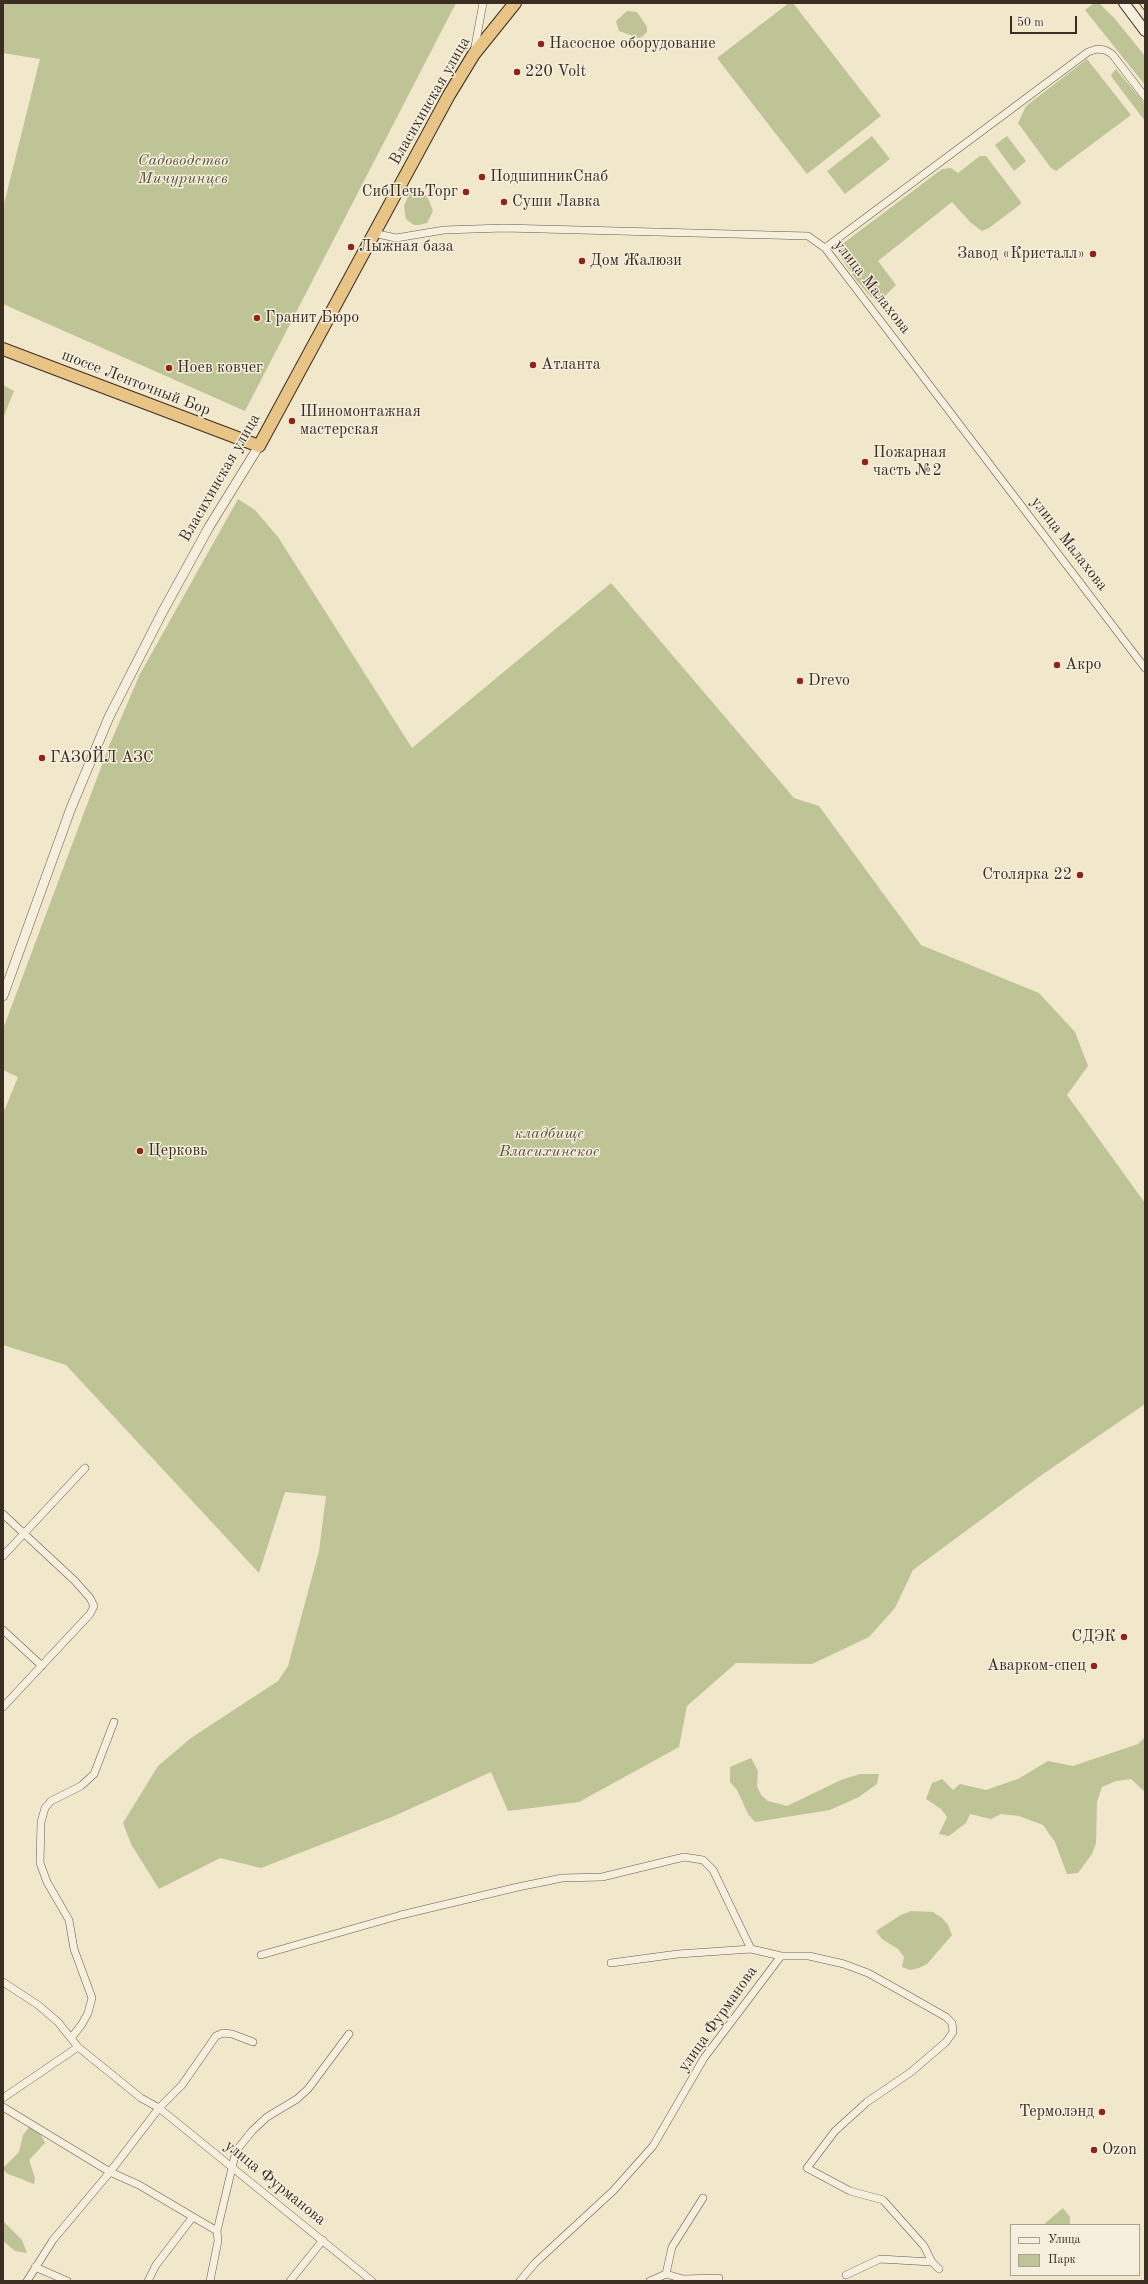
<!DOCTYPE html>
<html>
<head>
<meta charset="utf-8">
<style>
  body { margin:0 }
  #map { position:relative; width:1148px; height:2284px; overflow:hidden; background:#f1e7cb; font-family:"Old Standard TT",serif }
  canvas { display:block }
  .frame { position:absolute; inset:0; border:4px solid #3b2d22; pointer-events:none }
  .legend { position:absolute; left:1010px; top:2224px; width:130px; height:52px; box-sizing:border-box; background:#f6efdd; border:1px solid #aba192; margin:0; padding:5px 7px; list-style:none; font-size:12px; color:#3b2d22 }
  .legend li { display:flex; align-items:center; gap:8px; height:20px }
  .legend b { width:20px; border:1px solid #aba192 }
  .scale { position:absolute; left:1010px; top:16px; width:67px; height:18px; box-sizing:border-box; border:2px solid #3b2d22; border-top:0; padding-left:5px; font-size:12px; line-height:14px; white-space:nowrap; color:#3b2d22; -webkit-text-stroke:3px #f6efdd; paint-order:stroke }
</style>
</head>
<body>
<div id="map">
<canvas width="1148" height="2284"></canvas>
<div class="frame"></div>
<ul class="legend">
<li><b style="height:5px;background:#f6efdd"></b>Улица</li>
<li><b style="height:11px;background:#bec495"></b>Парк</li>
</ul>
<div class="scale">50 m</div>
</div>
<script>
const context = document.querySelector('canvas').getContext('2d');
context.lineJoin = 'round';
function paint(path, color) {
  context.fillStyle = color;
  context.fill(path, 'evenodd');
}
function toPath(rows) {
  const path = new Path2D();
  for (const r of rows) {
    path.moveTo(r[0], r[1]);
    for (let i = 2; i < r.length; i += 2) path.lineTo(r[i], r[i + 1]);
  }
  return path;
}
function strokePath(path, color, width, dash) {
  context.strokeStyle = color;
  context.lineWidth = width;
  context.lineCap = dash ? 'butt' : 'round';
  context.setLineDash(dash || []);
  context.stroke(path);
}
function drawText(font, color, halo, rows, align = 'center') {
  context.font = font + ' "Old Standard TT",serif';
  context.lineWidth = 3;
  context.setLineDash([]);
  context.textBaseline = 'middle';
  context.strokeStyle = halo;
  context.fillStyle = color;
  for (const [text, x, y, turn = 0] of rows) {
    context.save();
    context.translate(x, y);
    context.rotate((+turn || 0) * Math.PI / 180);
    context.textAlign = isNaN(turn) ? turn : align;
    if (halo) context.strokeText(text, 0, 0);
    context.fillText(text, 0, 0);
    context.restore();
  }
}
paint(toPath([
  [3,3,456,3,245,411,3,304,3,208,40,59,3,53],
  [789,3,793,3,881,116,807,174,717,58],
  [1094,3,1099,3,1115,19,1145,56,1145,85,1085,10],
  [627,11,637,12,647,27,647,32,643,36,639,38,619,31,616,21],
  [1087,59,1131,115,1056,171,1051,168,1018,123,1026,106],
  [1116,69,1145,104,1145,121,1113,79,1111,75],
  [872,136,890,159,845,194,827,171],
  [1007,136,1026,161,1014,171,995,145],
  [980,156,986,156,1021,202,1021,204,989,228,982,231,971,223,952,202,878,261,896,285,882,299,872,298,856,280,842,259,839,252,841,245,942,169,951,168,958,173],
  [416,190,427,196,433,211,427,223,419,225,414,225,406,219,404,206,409,194],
  [3,385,14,391,3,418],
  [238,499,255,510,278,537,412,748,611,583,794,798,819,806,921,945,1039,993,1075,1032,1088,1066,1067,1095,1145,1203,1145,1404,1043,1474,913,1570,895,1608,869,1637,812,1664,736,1663,687,1706,679,1747,579,1802,508,1811,491,1772,392,1817,261,1868,220,1858,159,1889,131,1844,123,1823,158,1766,191,1738,278,1681,288,1666,319,1551,326,1496,285,1492,259,1573,66,1365,3,1345,3,1109,5,1109,18,1077,3,1070,3,1029,109,746,140,674],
  [1145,1737,1145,1792,1131,1779,1116,1781,1102,1787,1097,1802,1096,1843,1092,1854,1078,1873,1067,1874,1055,1842,1043,1825,1019,1816,1001,1814,991,1819,970,1814,966,1823,949,1836,939,1834,947,1817,941,1809,926,1799,932,1783,942,1779,953,1790,960,1784,986,1790,1018,1779,1048,1761,1073,1766,1138,1744],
  [751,1758,758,1771,757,1786,761,1795,768,1801,787,1806,841,1780,860,1774,879,1774,877,1784,859,1797,830,1810,755,1822,748,1814,737,1790,730,1782,730,1767],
  [911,1911,933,1912,942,1918,948,1925,952,1935,927,1964,919,1968,910,1970,902,1967,904,1957,898,1949,882,1939,876,1931,901,1915],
  [34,2121,45,2143,29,2160,35,2178,34,2184,6,2173,3,2168,19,2152,23,2135],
  [1063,2208,1070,2217,1070,2224,1043,2225],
  [3,2221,22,2240,27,2253,15,2251,3,2241]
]), '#bec495');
const minor = toPath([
  [474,52,483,3],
  [373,233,396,238,444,230,504,228,808,236,825,248,1145,668],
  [825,248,1088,52,1097,49,1105,50,1112,54,1145,97],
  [3,1514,75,1581,90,1598,94,1606,90,1614,3,1707],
  [3,1556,85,1468],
  [3,1630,42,1666],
  [261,1955,401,1915,518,1887,562,1878,602,1877,684,1857,703,1860,713,1870,751,1949],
  [781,1956,809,1956,844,1964,868,1973,895,1988,946,2017,952,2023,953,2032,946,2042,911,2072,867,2102,835,2131,807,2168,850,2191,883,2200,924,2246,932,2262,939,2269],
  [3,1982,38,2005,58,2022,78,2047,141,2098,159,2108,182,2085,216,2036,223,2033,232,2034,253,2042],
  [72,2037,82,2024,88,2013,92,1998,74,1949,69,1920,47,1882,40,1863,41,1822,45,1808,51,1801,81,1786,94,1774,114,1722],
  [3,2098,78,2047],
  [3,2107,110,2172,139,2185,217,2231],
  [35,2267,67,2281],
  [666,2274,672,2247,703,2198],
  [846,2275,880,2259,932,2262],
  [27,2281,53,2240,110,2172,159,2108,372,2281],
  [148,2281,156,2265,192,2218],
  [210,2281,218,2241,217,2231,236,2151,252,2131,267,2117,297,2099,308,2089,349,2034],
  [290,2281,323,2240],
  [520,2281,535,2263,613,2191,653,2146,704,2058,781,1956,751,1949,678,1954,611,1963],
  [650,2281,666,2274,683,2279],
  [682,2281,683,2279,719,2278]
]);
const tertiary = toPath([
  [3,996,71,808,109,717,163,611,209,527,259,446]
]);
const secondary = toPath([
  [1124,3,1145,31]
]);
const trunk = toPath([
  [3,349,259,446,449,95,474,54,515,3]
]);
strokePath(minor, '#685c4c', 8);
strokePath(tertiary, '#685c4c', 10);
strokePath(secondary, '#3b2d22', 12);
strokePath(trunk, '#3b2d22', 14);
strokePath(minor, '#f6efdd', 7);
strokePath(tertiary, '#f6efdd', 9);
strokePath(secondary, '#f6efdd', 10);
strokePath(trunk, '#e8c486', 12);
strokePath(toPath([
  [1139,3,1145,11]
]), '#3b2d22', 1);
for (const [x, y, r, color] of [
  [541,44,4,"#8f2418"],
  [517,72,4,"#8f2418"],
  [482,177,4,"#8f2418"],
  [466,192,4,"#8f2418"],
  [504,202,4,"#8f2418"],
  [351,247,4,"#8f2418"],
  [1093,254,4,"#8f2418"],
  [582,261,4,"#8f2418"],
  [257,318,4,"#8f2418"],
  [533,365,4,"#8f2418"],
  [169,368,4,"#8f2418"],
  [292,421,4,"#8f2418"],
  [865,462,4,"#8f2418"],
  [1057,665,4,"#8f2418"],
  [800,681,4,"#8f2418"],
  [42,758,4,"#8f2418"],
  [1080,875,4,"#8f2418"],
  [140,1151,4,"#8f2418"],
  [1124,1637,4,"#8f2418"],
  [1094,1666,4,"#8f2418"],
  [1102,2112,4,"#8f2418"],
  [1094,2150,4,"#8f2418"]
]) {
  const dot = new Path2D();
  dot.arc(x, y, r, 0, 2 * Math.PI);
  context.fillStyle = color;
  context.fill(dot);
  strokePath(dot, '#f6efdd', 1.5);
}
drawText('16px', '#3b2d22', '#f6efdd', [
  ["Насосное оборудование",549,44],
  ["220 Volt",525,72],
  ["ПодшипникСнаб",490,177],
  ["СибПечьТорг",458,192,"right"],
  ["Суши Лавка",512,202],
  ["Лыжная база",359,247],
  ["Завод «Кристалл»",1085,254,"right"],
  ["Дом Жалюзи",590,261],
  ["Гранит Бюро",265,318],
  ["Атланта",541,365],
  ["Ноев ковчег",177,368],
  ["Шиномонтажная",300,412],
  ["мастерская",300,430],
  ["Пожарная",873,453],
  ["часть №2",873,471],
  ["Акро",1065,665],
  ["Drevo",808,681],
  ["ГАЗОЙЛ АЗС",50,758],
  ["Столярка 22",1072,875,"right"],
  ["Церковь",148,1151],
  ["СДЭК",1116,1637,"right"],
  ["Аварком-спец",1086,1666,"right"],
  ["Термолэнд",1094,2112,"right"],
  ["Ozon",1102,2150]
], 'left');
drawText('16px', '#3b2d22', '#f6efdd', [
  ["Власихинская улица",430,101,-60],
  ["улица Малахова",872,287,52],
  ["шоссе Ленточный Бор",136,383,21],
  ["Власихинская улица",220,478,-60],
  ["улица Малахова",1069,544,52],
  ["улица Фурманова",718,2019,-55],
  ["улица Фурманова",275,2183,39]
]);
drawText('italic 16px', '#5c533f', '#f6efdd', [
  ["Садоводство",183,161],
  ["Мичуринцев",183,179],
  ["кладбище",549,1134],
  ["Власихинское",549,1152]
]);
</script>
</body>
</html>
